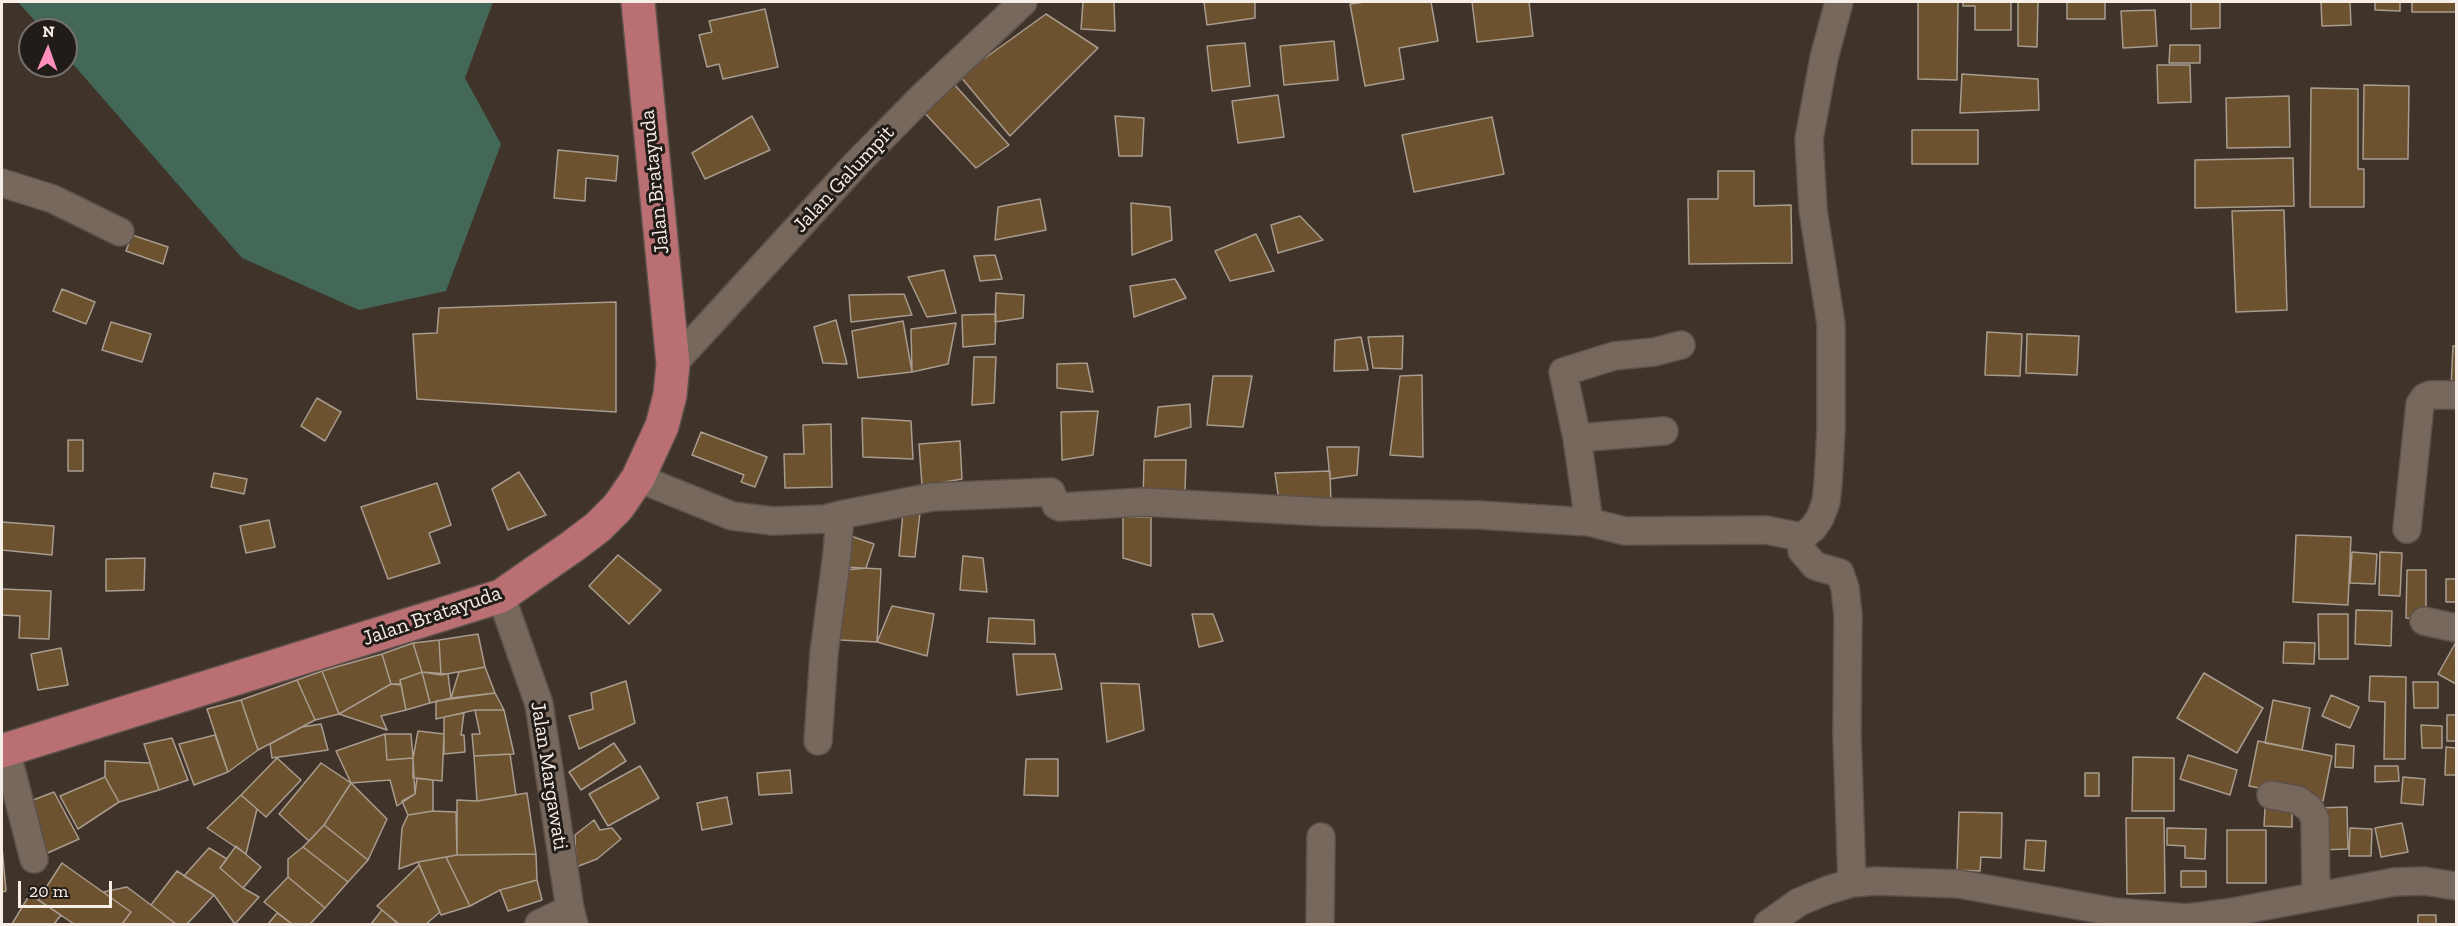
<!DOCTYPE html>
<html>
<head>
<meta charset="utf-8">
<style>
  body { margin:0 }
  #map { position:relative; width:2458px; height:926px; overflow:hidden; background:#40332a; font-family:"Zilla Slab",serif }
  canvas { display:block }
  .frame { position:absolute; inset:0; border:3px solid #f7eee8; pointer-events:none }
  .north { position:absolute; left:18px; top:18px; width:60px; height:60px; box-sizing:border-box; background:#221c18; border:2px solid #77706b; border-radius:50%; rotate:2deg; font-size:16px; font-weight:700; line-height:24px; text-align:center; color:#f7eee8 }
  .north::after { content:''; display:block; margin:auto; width:21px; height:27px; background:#fe8ebb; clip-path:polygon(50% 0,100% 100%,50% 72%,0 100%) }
  .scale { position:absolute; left:18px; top:881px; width:94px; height:27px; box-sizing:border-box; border:3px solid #f7eee8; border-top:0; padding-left:8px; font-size:18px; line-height:21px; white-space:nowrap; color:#f7eee8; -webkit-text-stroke:4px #221c18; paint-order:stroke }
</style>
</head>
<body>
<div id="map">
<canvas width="2458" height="926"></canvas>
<div class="frame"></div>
<div class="north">N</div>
<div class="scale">20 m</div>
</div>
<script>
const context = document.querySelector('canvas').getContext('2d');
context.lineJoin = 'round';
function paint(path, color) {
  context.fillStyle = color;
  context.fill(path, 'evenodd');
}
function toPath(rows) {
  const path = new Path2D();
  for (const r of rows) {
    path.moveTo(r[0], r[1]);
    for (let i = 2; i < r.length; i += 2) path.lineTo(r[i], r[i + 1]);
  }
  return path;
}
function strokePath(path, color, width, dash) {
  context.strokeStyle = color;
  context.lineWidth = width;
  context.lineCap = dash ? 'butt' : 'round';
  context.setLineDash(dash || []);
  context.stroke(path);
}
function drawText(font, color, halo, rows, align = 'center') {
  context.font = font + ' "Zilla Slab",serif';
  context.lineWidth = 6;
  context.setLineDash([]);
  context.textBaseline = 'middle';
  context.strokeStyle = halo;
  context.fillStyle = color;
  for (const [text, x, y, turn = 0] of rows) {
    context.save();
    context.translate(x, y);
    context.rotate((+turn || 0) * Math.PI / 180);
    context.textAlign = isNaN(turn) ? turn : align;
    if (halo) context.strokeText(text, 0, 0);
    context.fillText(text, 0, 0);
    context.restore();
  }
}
paint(toPath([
  [18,2,493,2,465,78,501,144,446,291,359,310,242,258,66,56,66,30,43,30]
]), '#436858');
const building = toPath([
  [1083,2,1114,2,1115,31,1081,29,1083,2],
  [1204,2,1255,2,1255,18,1207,25,1204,2],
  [1366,2,1431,2,1438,41,1399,48,1404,79,1365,86,1350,4,1366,2],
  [1472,2,1529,2,1533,36,1477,42,1472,2],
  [1918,2,1958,2,1957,80,1918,79,1918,2],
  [1963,2,2011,2,2011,30,1975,30,1975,6,1963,6,1963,2],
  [2018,2,2038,2,2037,47,2018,46,2018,2],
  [2067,2,2105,2,2105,19,2067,19,2067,2],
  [2191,2,2220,2,2220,28,2191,29,2191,2],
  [2321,2,2350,2,2351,25,2322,26,2321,2],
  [2375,2,2400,2,2400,11,2375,10,2375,2],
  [2412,2,2456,2,2456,12,2412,12,2412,2],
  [765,9,778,67,723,79,719,64,707,67,699,35,712,32,709,21,765,9],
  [2155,10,2157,46,2123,48,2121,11,2155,10],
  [1046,14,1098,48,1010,136,960,76,1046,14],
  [1334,41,1338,80,1284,85,1280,46,1334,41],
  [1245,43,1250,86,1212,91,1207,46,1245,43],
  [2170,45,2200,45,2200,63,2169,63,2170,45],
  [2157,65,2190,65,2191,102,2158,103,2157,65],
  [1962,74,2038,79,2039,110,1960,113,1962,74],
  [953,83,1009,145,976,168,920,108,953,83],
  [2364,85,2409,86,2408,159,2363,159,2364,85],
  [2311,88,2358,89,2358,169,2364,169,2364,207,2310,207,2311,88],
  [1278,95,1284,137,1238,143,1232,101,1278,95],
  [2289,96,2290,147,2227,148,2226,98,2289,96],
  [752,116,770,150,705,179,692,153,752,116],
  [1115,116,1144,118,1142,156,1119,156,1115,116],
  [1492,117,1504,174,1414,192,1402,135,1492,117],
  [1912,130,1978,130,1978,164,1912,164,1912,130],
  [558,150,618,156,616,181,586,178,585,201,554,198,558,150],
  [2293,158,2294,206,2195,208,2195,160,2293,158],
  [1718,171,1754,171,1754,206,1791,205,1792,263,1689,264,1688,199,1718,199,1718,171],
  [1040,199,1046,230,995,240,998,207,1040,199],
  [1131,203,1170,207,1172,240,1132,255,1131,203],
  [2284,210,2287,310,2236,312,2232,211,2284,210],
  [1300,216,1323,240,1278,253,1271,225,1300,216],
  [1256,234,1274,271,1230,281,1215,251,1256,234],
  [132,235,168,247,163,264,126,251,132,235],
  [995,255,1002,279,980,281,974,256,995,255],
  [944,270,956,313,927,317,908,277,944,270],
  [1175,279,1186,298,1134,317,1130,286,1175,279],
  [62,289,95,302,86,324,53,311,62,289],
  [996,293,1024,295,1023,318,995,322,996,293],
  [904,294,912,315,851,322,849,295,904,294],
  [616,302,616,412,417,399,413,334,437,333,439,308,616,302],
  [996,314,995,344,963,347,962,315,996,314],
  [836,320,847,364,823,363,814,327,836,320],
  [903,321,912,372,858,378,852,331,903,321],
  [111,322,151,334,142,362,102,350,111,322],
  [956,323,948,364,912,372,911,329,956,323],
  [1987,332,2022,334,2020,376,1985,375,1987,332],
  [2027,334,2079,336,2077,375,2026,373,2027,334],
  [1403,336,1402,369,1373,368,1368,337,1403,336],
  [1361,337,1368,370,1334,371,1335,340,1361,337],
  [2453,346,2456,346,2456,387,2451,387,2453,346],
  [974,357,996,357,994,403,972,405,974,357],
  [1087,363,1093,392,1057,388,1057,364,1087,363],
  [1422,375,1423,457,1390,455,1400,376,1422,375],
  [1213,376,1252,376,1243,427,1207,425,1213,376],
  [317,398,341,412,325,441,301,426,317,398],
  [1190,404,1191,427,1155,437,1158,407,1190,404],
  [1098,411,1093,455,1062,460,1061,412,1098,411],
  [862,418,911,421,913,459,863,457,862,418],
  [831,424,832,487,785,488,784,454,804,454,803,425,831,424],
  [701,432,767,457,755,487,741,482,744,475,692,455,701,432],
  [68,440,83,440,83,471,68,471,68,440],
  [960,441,962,479,922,486,919,444,960,441],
  [1327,447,1359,447,1357,475,1330,479,1327,447],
  [1144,460,1186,460,1185,492,1143,502,1144,460],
  [1330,471,1331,504,1279,501,1275,473,1330,471],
  [519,472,546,515,508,530,492,489,519,472],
  [214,473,247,479,244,494,211,487,214,473],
  [437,483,451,525,429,533,440,563,388,579,361,507,437,483],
  [903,512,920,513,915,557,899,556,903,512],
  [1123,517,1151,517,1151,566,1123,558,1123,517],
  [269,520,275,547,246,553,240,526,269,520],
  [2,522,54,526,52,555,2,550,2,522],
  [848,535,874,544,866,568,835,571,848,535],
  [2296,535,2351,537,2348,605,2293,602,2296,535],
  [2352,552,2377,554,2375,584,2350,583,2352,552],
  [2380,552,2402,553,2400,596,2379,595,2380,552],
  [618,555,661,590,629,624,589,586,618,555],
  [963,556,983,558,987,592,960,590,963,556],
  [145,558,144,590,106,591,106,559,145,558],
  [844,567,881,569,877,642,840,640,844,567],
  [2407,570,2426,570,2426,619,2406,618,2407,570],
  [2446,579,2456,579,2456,602,2446,602,2446,579],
  [2,589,51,591,49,639,19,638,20,616,2,615,2,589],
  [892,606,934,614,927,656,877,642,892,606],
  [2356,610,2392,611,2391,646,2355,644,2356,610],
  [1192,614,1213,614,1223,641,1199,647,1192,614],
  [2318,614,2348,614,2348,659,2319,659,2318,614],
  [989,618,1034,620,1035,644,987,642,989,618],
  [478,634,485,667,441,675,439,640,478,634],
  [439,640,441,675,422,672,413,643,439,640],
  [2284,642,2315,643,2314,664,2283,663,2284,642],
  [2456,642,2456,684,2438,674,2456,642],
  [413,643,422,672,400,680,401,685,391,684,382,654,413,643],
  [61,648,68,685,38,690,31,654,61,648],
  [382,654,391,684,339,714,322,671,382,654],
  [1013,654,1055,654,1062,689,1017,695,1013,654],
  [485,667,495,693,451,698,459,672,485,667],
  [322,671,339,714,315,720,297,680,322,671],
  [422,672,430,703,406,710,400,680,422,672],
  [422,672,448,674,451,698,430,703,422,672],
  [2204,673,2263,708,2237,753,2177,718,2204,673],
  [2370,676,2406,677,2405,759,2384,759,2385,702,2369,701,2370,676],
  [297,680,315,720,258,750,241,700,297,680],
  [626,681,635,723,579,749,569,716,593,709,591,693,626,681],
  [2413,682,2438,682,2438,708,2414,708,2413,682],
  [1101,683,1139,684,1144,730,1107,742,1101,683],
  [391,684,401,684,406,710,381,716,387,730,339,714,391,684],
  [495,693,504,710,475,710,436,719,436,701,495,693],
  [2331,695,2359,707,2350,728,2322,716,2331,695],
  [241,700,258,750,228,772,207,709,241,700],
  [2273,700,2310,708,2302,750,2265,743,2273,700],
  [475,710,504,710,514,754,474,756,472,734,480,734,475,710],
  [464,713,461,735,464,735,465,752,444,754,444,717,464,713],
  [2447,715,2456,715,2456,741,2447,741,2447,715],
  [321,724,328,750,272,758,270,744,302,727,321,724],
  [2421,725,2442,726,2442,748,2422,748,2421,725],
  [418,731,444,734,442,781,413,778,413,758,418,731],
  [385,734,411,734,413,758,387,760,385,734],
  [385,734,387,760,413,758,415,794,397,806,390,780,351,783,336,751,385,734],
  [215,735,228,772,194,785,179,744,215,735],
  [172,738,188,780,159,790,144,744,172,738],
  [2258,741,2332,756,2323,801,2249,786,2258,741],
  [614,743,626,761,581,790,569,772,614,743],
  [2336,744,2354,746,2353,768,2335,767,2336,744],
  [2446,747,2456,748,2456,775,2445,775,2446,747],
  [510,754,516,795,477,801,474,756,510,754],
  [2188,755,2237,770,2230,795,2180,779,2188,755],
  [2133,757,2174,758,2174,811,2132,811,2133,757],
  [277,758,301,780,266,817,241,795,277,758],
  [1026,759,1058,759,1058,796,1024,795,1026,759],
  [105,761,150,763,159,790,119,802,105,777,105,761],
  [321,763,351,783,324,825,309,841,279,814,321,763],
  [640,766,659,798,608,826,589,794,640,766],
  [2375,766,2398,766,2399,781,2375,782,2375,766],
  [790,770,792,793,759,795,757,773,790,770],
  [2085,773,2099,773,2099,796,2085,796,2085,773],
  [105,777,119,802,78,829,60,796,105,777],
  [2403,777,2425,779,2423,805,2401,803,2403,777],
  [417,778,433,780,433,811,408,815,402,801,415,794,417,778],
  [351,783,387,819,368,860,324,825,351,783],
  [54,792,79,839,34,859,20,805,54,792],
  [527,793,536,854,457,855,457,800,477,801,527,793],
  [241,795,257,809,246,854,207,828,241,795],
  [727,797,732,824,702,830,697,803,727,797],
  [2347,807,2348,849,2319,850,2318,808,2347,807],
  [2265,808,2292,809,2292,827,2264,826,2265,808],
  [433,811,456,812,457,855,418,862,399,869,402,828,408,815,433,811],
  [1959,812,2002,813,2001,858,1981,857,1980,871,1957,870,1959,812],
  [2126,818,2164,818,2165,893,2127,894,2126,818],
  [594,820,600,830,612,828,621,839,597,859,576,867,575,835,594,820],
  [2402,823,2408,852,2381,857,2375,828,2402,823],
  [324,825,368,860,348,882,303,847,324,825],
  [2167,828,2206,829,2205,859,2185,858,2185,846,2167,845,2167,828],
  [2350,828,2372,829,2371,856,2349,856,2350,828],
  [2227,830,2266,830,2266,883,2227,883,2227,830],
  [2026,840,2046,841,2044,871,2024,869,2026,840],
  [236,846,261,867,243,888,220,868,236,846],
  [2,847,6,891,2,892,2,847],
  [303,847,348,882,325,908,288,877,288,859,303,847],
  [209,848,227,859,220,868,243,888,259,897,235,924,214,895,184,876,209,848],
  [536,854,537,880,500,890,470,906,446,857,457,855,536,854],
  [446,857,470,906,441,915,418,862,446,857],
  [62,863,131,912,122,924,74,924,38,900,62,863],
  [419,865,440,912,426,924,399,924,377,906,419,865],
  [177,871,214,895,187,924,176,924,151,905,177,871],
  [2181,871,2206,871,2206,887,2181,887,2181,871],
  [288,877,325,908,310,924,292,924,264,902,288,877],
  [537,880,542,900,508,911,500,890,537,880],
  [127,887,151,905,176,924,122,924,131,912,103,892,127,887],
  [30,894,61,915,54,924,12,924,30,894],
  [382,910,397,923,399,924,371,924,382,910],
  [277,913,292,924,268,924,277,913],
  [2418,915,2436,915,2436,924,2418,924,2418,915]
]);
paint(building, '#6d5230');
strokePath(building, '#a89c8e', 1.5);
const minor = toPath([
  [1839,2,1824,58,1809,139,1813,210,1831,324,1831,430,1828,484,1826,502,1820,518,1813,528,1802,537,1801,543,1802,551,1815,566,1840,573,1845,588,1848,615,1847,735,1852,883],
  [2,183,53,199,120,232],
  [673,364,857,163,923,96,1023,2],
  [1577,438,1664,431],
  [638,478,732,516,773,521,825,519,840,515,837,554,824,653,818,741],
  [840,515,932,497,1051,492,1056,505,1060,507,1143,502,1325,512,1479,515,1589,522,1625,531,1766,530,1802,537],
  [1589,522,1577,438,1563,372,1614,356,1654,352,1681,345],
  [2407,529,2420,404,2425,397,2430,395,2456,395],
  [501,596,539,704,570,909,574,924],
  [2424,621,2456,628],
  [6,750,34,859],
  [2271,795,2298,800,2310,809,2315,819,2316,896],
  [539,924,570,909],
  [1320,924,1321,837],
  [1768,924,1799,902,1828,890,1852,883,1876,881,1959,884,2115,912,2187,918,2227,913,2394,882,2424,881,2456,886]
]);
const primary = toPath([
  [2,751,501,596,573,546,598,527,618,507,638,478,662,426,670,395,673,364,638,2]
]);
strokePath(minor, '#5d514a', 30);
strokePath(primary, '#5d514a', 36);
strokePath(minor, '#77685e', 27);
strokePath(primary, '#ba7073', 33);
drawText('21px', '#f7eee8', '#221c18', [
  ["Jalan Galumpit",844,179,-47],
  ["Jalan Bratayuda",655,182,-96],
  ["Jalan Bratayuda",432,616,-19],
  ["Jalan Margawati",549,776,81]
]);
</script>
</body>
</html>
